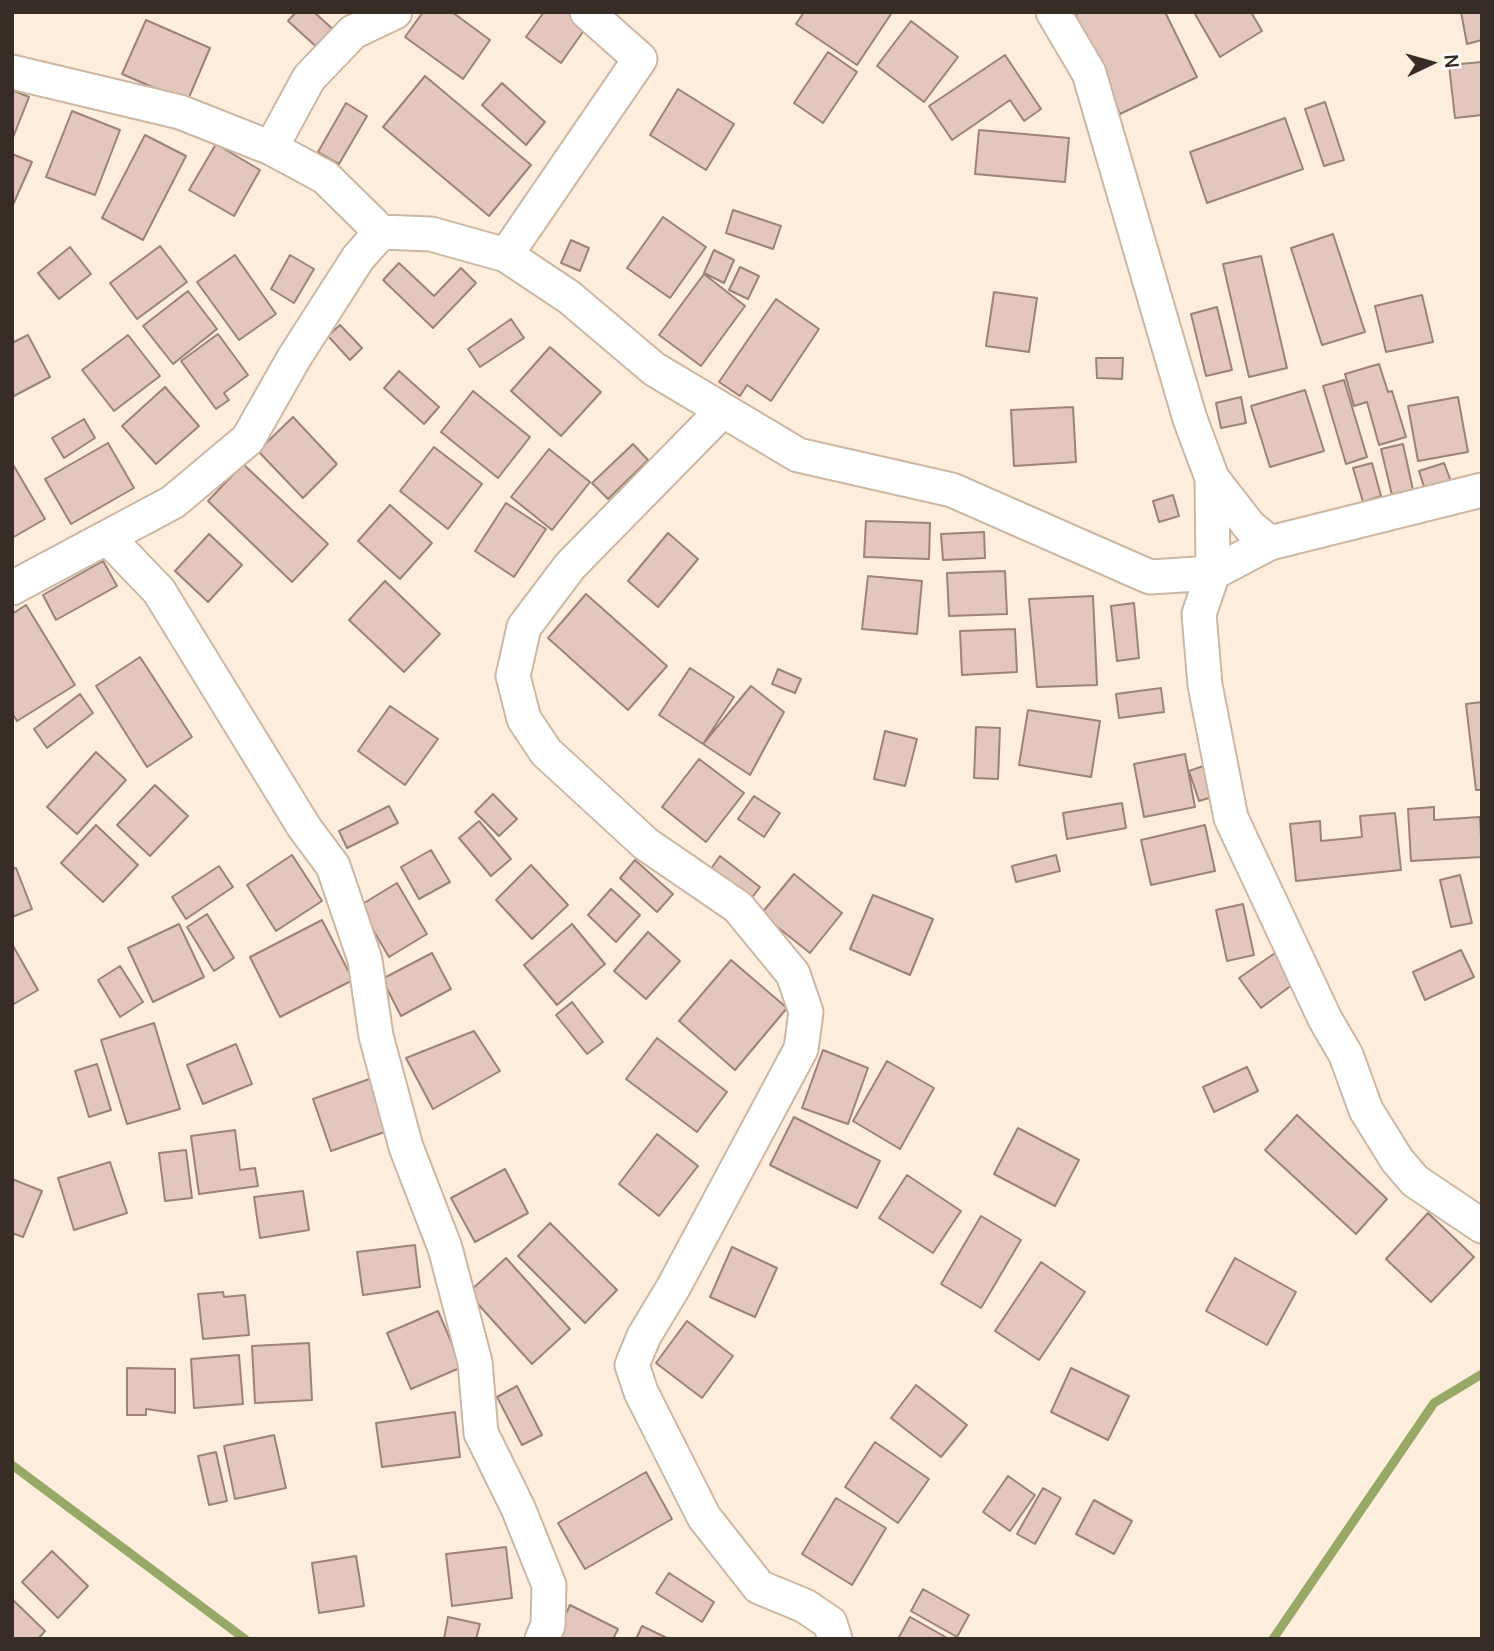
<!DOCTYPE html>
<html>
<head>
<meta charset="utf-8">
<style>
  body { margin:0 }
  #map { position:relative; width:1494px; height:1651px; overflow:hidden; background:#fdeddd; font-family:Manrope,sans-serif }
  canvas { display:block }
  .frame { position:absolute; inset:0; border:14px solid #362e26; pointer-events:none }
  .north { position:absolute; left:1396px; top:28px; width:70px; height:70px; -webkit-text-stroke:5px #fdfdfd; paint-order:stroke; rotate:85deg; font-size:19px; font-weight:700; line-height:28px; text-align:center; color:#362e26 }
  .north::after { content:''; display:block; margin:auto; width:24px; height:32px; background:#362e26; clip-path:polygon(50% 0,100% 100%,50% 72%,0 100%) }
</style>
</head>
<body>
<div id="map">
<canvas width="1494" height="1651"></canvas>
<div class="frame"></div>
<div class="north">N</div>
</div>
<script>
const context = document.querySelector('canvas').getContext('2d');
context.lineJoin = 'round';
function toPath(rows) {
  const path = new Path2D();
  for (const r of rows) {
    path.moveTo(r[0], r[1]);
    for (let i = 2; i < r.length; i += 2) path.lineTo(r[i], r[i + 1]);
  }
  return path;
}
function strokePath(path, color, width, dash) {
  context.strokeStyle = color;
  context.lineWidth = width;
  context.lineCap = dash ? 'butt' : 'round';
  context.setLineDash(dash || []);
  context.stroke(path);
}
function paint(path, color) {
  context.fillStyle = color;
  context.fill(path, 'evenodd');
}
strokePath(toPath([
  [12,1465,245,1639],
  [1273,1639,1434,1403,1482,1374]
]), '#97a867', 9);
const building = toPath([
  [296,12,314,12,337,33,321,51,288,21,296,12],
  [423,12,452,12,490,40,463,79,405,37,423,12],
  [544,12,567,12,587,26,561,63,526,37,544,12],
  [804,12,889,12,891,14,857,65,796,24,804,12],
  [1080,12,1165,12,1197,77,1120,114,1073,16,1080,12],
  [1197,12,1251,12,1262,31,1220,57,1195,14,1197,12],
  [1461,12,1482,12,1482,40,1467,44,1461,12],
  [146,20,210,48,187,102,122,74,146,20],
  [911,21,958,57,924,102,877,66,911,21],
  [828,52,857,72,823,123,794,103,828,52],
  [1005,55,1041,109,1024,121,1010,100,952,140,929,106,1005,55],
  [1482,62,1482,115,1455,118,1449,65,1482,62],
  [425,76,531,165,489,216,383,127,425,76],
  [502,83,545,122,526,145,482,105,502,83],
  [678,89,734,124,706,170,650,135,678,89],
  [12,90,29,97,12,140,12,90],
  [1325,102,1344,160,1324,166,1305,109,1325,102],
  [346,103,367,116,339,164,318,152,346,103],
  [72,111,120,130,95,195,46,177,72,111],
  [1285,118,1303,169,1207,203,1190,152,1285,118],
  [979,130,1069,138,1065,182,975,174,979,130],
  [145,135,186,156,143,240,102,218,145,135],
  [216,144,260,170,234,216,189,190,216,144],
  [12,154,32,162,12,207,12,154],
  [733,210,781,226,773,249,726,233,733,210],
  [663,217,706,247,670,298,627,268,663,217],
  [1333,234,1365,332,1322,345,1291,248,1333,234],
  [571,240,589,248,580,271,561,263,571,240],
  [160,246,187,282,137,319,110,283,160,246],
  [70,247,91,274,59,299,38,273,70,247],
  [714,250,734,260,724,283,704,273,714,250],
  [235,255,276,314,239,340,197,282,235,255],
  [290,255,314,269,294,303,271,289,290,255],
  [1261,256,1287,368,1249,377,1223,264,1261,256],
  [399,263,434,296,461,268,476,283,433,328,383,280,399,263],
  [740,267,759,276,748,299,729,290,740,267],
  [704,274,745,306,701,366,659,335,704,274],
  [188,291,217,329,173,364,143,326,188,291],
  [994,292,1037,298,1029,352,986,346,994,292],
  [1422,295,1433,342,1386,352,1375,306,1422,295],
  [776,299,819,329,771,401,747,385,740,396,719,382,776,299],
  [1217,307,1232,370,1206,376,1191,314,1217,307],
  [511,319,524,338,480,367,468,349,511,319],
  [340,325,362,348,350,360,328,336,340,325],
  [218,334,248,375,224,393,229,400,216,409,181,361,218,334],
  [28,335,50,377,12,397,12,343,28,335],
  [128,335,160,376,114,411,82,370,128,335],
  [550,347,601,392,561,436,511,391,550,347],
  [1096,358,1123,358,1122,379,1097,378,1096,358],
  [1379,364,1388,392,1392,391,1406,437,1379,445,1367,402,1354,406,1345,374,1379,364],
  [399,371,439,407,424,424,384,388,399,371],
  [1344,380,1367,457,1346,464,1323,386,1344,380],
  [165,387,199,426,156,464,122,426,165,387],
  [1305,390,1324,451,1270,467,1251,406,1305,390],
  [473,391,530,437,498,478,441,432,473,391],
  [1241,397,1246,423,1221,428,1216,403,1241,397],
  [1458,397,1468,452,1418,461,1408,406,1458,397],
  [1073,407,1076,462,1014,466,1011,410,1073,407],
  [293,417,337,464,303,498,258,451,293,417],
  [84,419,95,438,64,458,52,438,84,419],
  [108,443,134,488,71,524,45,479,108,443],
  [633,444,648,460,608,499,592,483,633,444],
  [1403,444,1413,490,1392,495,1381,449,1403,444],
  [434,447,482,484,448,529,400,491,434,447],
  [549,449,590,482,552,530,511,497,549,449],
  [12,463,45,519,12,538,12,463],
  [1372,463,1381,496,1363,502,1353,468,1372,463],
  [1444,463,1452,484,1426,493,1419,471,1444,463],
  [243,464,328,544,292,582,208,501,243,464],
  [1173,495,1179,516,1159,522,1153,501,1173,495],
  [506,503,546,529,514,577,475,551,506,503],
  [390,505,432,543,400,579,358,541,390,505],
  [866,521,930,523,929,559,864,557,866,521],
  [984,532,985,558,943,560,941,534,984,532],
  [668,533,698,559,658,607,628,581,668,533],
  [209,534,242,565,208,602,175,571,209,534],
  [103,561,117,586,56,620,43,595,103,561],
  [1005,571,1007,614,949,616,947,573,1005,571],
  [868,576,922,581,917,634,862,629,868,576],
  [385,581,440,634,404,672,349,620,385,581],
  [586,594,667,666,628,710,548,638,586,594],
  [1093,596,1097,685,1037,687,1029,599,1093,596],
  [1134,603,1139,658,1117,661,1111,606,1134,603],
  [26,605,75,685,17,721,12,713,12,614,26,605],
  [1015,629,1017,672,962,675,960,631,1015,629],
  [140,657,192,737,147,767,96,686,140,657],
  [690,668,734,697,703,744,659,715,690,668],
  [778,669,801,679,795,693,772,684,778,669],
  [751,686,784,712,750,775,703,744,751,686],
  [1161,688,1164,712,1119,718,1116,694,1161,688],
  [80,694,93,713,47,748,34,729,80,694],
  [1482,702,1482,790,1476,790,1466,704,1482,702],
  [390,706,438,739,405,785,358,751,390,706],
  [1028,710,1100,721,1091,777,1019,765,1028,710],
  [976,727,1000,728,998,779,974,778,976,727],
  [885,731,917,739,905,786,874,779,885,731],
  [96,752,126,780,77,834,47,807,96,752],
  [1185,754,1195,807,1144,817,1134,764,1185,754],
  [699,759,744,793,706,842,662,807,699,759],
  [1209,764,1219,795,1199,801,1189,771,1209,764],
  [155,785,188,816,150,856,117,825,155,785],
  [493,794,517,819,499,836,475,812,493,794],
  [754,796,780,813,764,837,738,819,754,796],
  [1122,803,1126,828,1067,839,1063,813,1122,803],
  [389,806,398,823,347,848,339,831,389,806],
  [1434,807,1434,820,1480,817,1482,857,1411,861,1408,809,1434,807],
  [1395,813,1401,870,1296,881,1290,824,1320,821,1321,841,1362,837,1360,816,1395,813],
  [479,821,511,859,491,876,459,838,479,821],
  [96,825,138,865,103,902,61,863,96,825],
  [1205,825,1215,871,1151,885,1141,840,1205,825],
  [431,850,450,882,419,899,401,867,431,850],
  [292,855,322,901,276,931,247,885,292,855],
  [1056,855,1060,871,1016,882,1012,866,1056,855],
  [720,856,760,887,748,903,708,873,720,856],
  [635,860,673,894,657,912,620,878,635,860],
  [531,865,568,905,532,939,496,900,531,865],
  [219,866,233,887,186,919,172,897,219,866],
  [16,868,32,909,12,917,12,869,16,868],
  [794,874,842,913,810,953,761,914,794,874],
  [1460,875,1472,923,1451,927,1440,880,1460,875],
  [397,883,427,934,389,957,359,906,397,883],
  [611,889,640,915,616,942,588,915,611,889],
  [873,895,933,919,910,975,850,949,873,895],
  [1243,904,1254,955,1227,961,1216,910,1243,904],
  [207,914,234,958,214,971,187,927,207,914],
  [322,920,353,980,280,1017,250,957,322,920],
  [179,924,204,977,153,1002,128,948,179,924],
  [572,924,605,964,557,1005,524,965,572,924],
  [648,932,680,961,646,999,614,971,648,932],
  [12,944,38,990,12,1005,12,944],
  [1461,950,1474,977,1425,1000,1413,972,1461,950],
  [432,953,451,989,401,1016,382,979,432,953],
  [1275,953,1296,982,1261,1008,1239,978,1275,953],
  [731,960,787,1008,735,1070,679,1021,731,960],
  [120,966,143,1002,120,1017,98,980,120,966],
  [572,1002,603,1042,587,1054,556,1015,572,1002],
  [154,1023,180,1109,127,1124,101,1040,154,1023],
  [474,1031,500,1071,433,1109,406,1058,474,1031],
  [657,1038,727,1092,697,1132,626,1079,657,1038],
  [236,1044,252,1084,203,1104,187,1065,236,1044],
  [823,1050,868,1068,848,1124,802,1108,823,1050],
  [887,1061,934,1088,900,1149,853,1121,887,1061],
  [97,1064,111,1110,89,1117,75,1071,97,1064],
  [1247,1067,1258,1091,1214,1112,1203,1087,1247,1067],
  [375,1077,393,1129,331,1151,313,1099,375,1077],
  [1297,1115,1387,1199,1356,1234,1265,1150,1297,1115],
  [794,1117,880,1161,857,1208,770,1165,794,1117],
  [1018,1128,1079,1160,1055,1206,994,1174,1018,1128],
  [235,1130,240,1170,255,1168,258,1186,199,1194,191,1136,235,1130],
  [657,1134,698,1166,659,1216,619,1184,657,1134],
  [186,1150,192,1198,165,1201,159,1153,186,1150],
  [110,1162,127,1213,74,1230,58,1178,110,1162],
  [505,1169,528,1213,475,1242,451,1198,505,1169],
  [907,1175,961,1211,933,1253,879,1218,907,1175],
  [12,1179,42,1191,23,1237,12,1233,12,1179],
  [303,1191,309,1230,260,1238,254,1197,303,1191],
  [1428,1213,1474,1257,1431,1302,1386,1259,1428,1213],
  [981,1216,1021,1240,981,1308,941,1284,981,1216],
  [550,1223,617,1290,585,1323,518,1256,550,1223],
  [415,1245,420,1287,363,1295,357,1252,415,1245],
  [732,1247,777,1268,755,1317,710,1297,732,1247],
  [506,1258,570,1329,532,1364,468,1293,506,1258],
  [1235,1258,1296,1292,1267,1345,1206,1311,1235,1258],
  [1041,1262,1085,1292,1039,1360,995,1331,1041,1262],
  [223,1292,224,1297,245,1295,249,1335,203,1339,198,1294,223,1292],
  [438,1311,462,1367,411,1389,387,1333,438,1311],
  [687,1321,733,1356,702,1398,656,1363,687,1321],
  [309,1343,312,1400,255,1403,252,1346,309,1343],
  [239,1355,243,1404,194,1408,191,1359,239,1355],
  [127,1368,175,1369,175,1413,146,1409,146,1415,127,1415,127,1368],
  [1071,1368,1129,1396,1108,1440,1051,1412,1071,1368],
  [916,1385,967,1425,941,1457,891,1418,916,1385],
  [517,1386,542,1435,522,1445,497,1397,517,1386],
  [455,1412,460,1457,382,1467,376,1423,455,1412],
  [274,1435,286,1488,235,1499,224,1446,274,1435],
  [875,1442,929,1479,898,1523,845,1487,875,1442],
  [216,1452,227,1501,209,1505,198,1456,216,1452],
  [646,1472,672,1519,585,1569,558,1523,646,1472],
  [1008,1476,1035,1495,1010,1531,983,1512,1008,1476],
  [1043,1488,1061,1498,1035,1544,1017,1534,1043,1488],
  [836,1498,886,1528,852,1585,802,1554,836,1498],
  [1094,1500,1132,1521,1114,1554,1076,1534,1094,1500],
  [506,1547,512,1598,452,1606,446,1554,506,1547],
  [52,1551,88,1586,58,1618,22,1582,52,1551],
  [356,1556,364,1606,319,1613,312,1563,356,1556],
  [669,1573,714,1602,702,1622,656,1593,669,1573],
  [923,1589,969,1615,957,1637,911,1611,923,1589],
  [12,1599,45,1631,38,1639,12,1639,12,1599],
  [570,1605,618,1629,613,1639,554,1639,570,1605],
  [448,1617,480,1624,476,1639,444,1639,448,1617],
  [910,1617,949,1639,898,1639,910,1617],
  [642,1626,669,1639,636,1639,642,1626]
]);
paint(building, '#e3c6bd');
strokePath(building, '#9c8279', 2);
const street = toPath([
  [1053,12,1089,73,1190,419,1212,478,1250,527,1270,543,1482,490],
  [12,72,180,112,271,148,325,177,381,232,431,234,506,255,569,297,654,369,798,455,952,490,1150,577,1213,573,1270,543],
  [271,148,309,78,353,32,395,12],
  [506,255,640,59,587,12],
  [721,412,570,566,524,627,513,676,524,719,546,752,646,844,738,907,793,974,806,1012,801,1049,673,1288,644,1336,632,1365,641,1392,704,1517,759,1587,805,1606,830,1623,835,1639],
  [1212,478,1213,573,1199,614,1205,685,1231,818,1325,1019,1346,1055,1366,1110,1397,1160,1415,1181,1482,1226],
  [109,539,159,591,304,827,333,866,365,960,376,1036,406,1147,445,1248,475,1362,481,1433,518,1508,549,1585,548,1625,542,1639],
  [12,588,173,502,248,439,294,358,358,258,381,232]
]);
strokePath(street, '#ccb7a4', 37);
strokePath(street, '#fff', 33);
</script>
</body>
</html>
